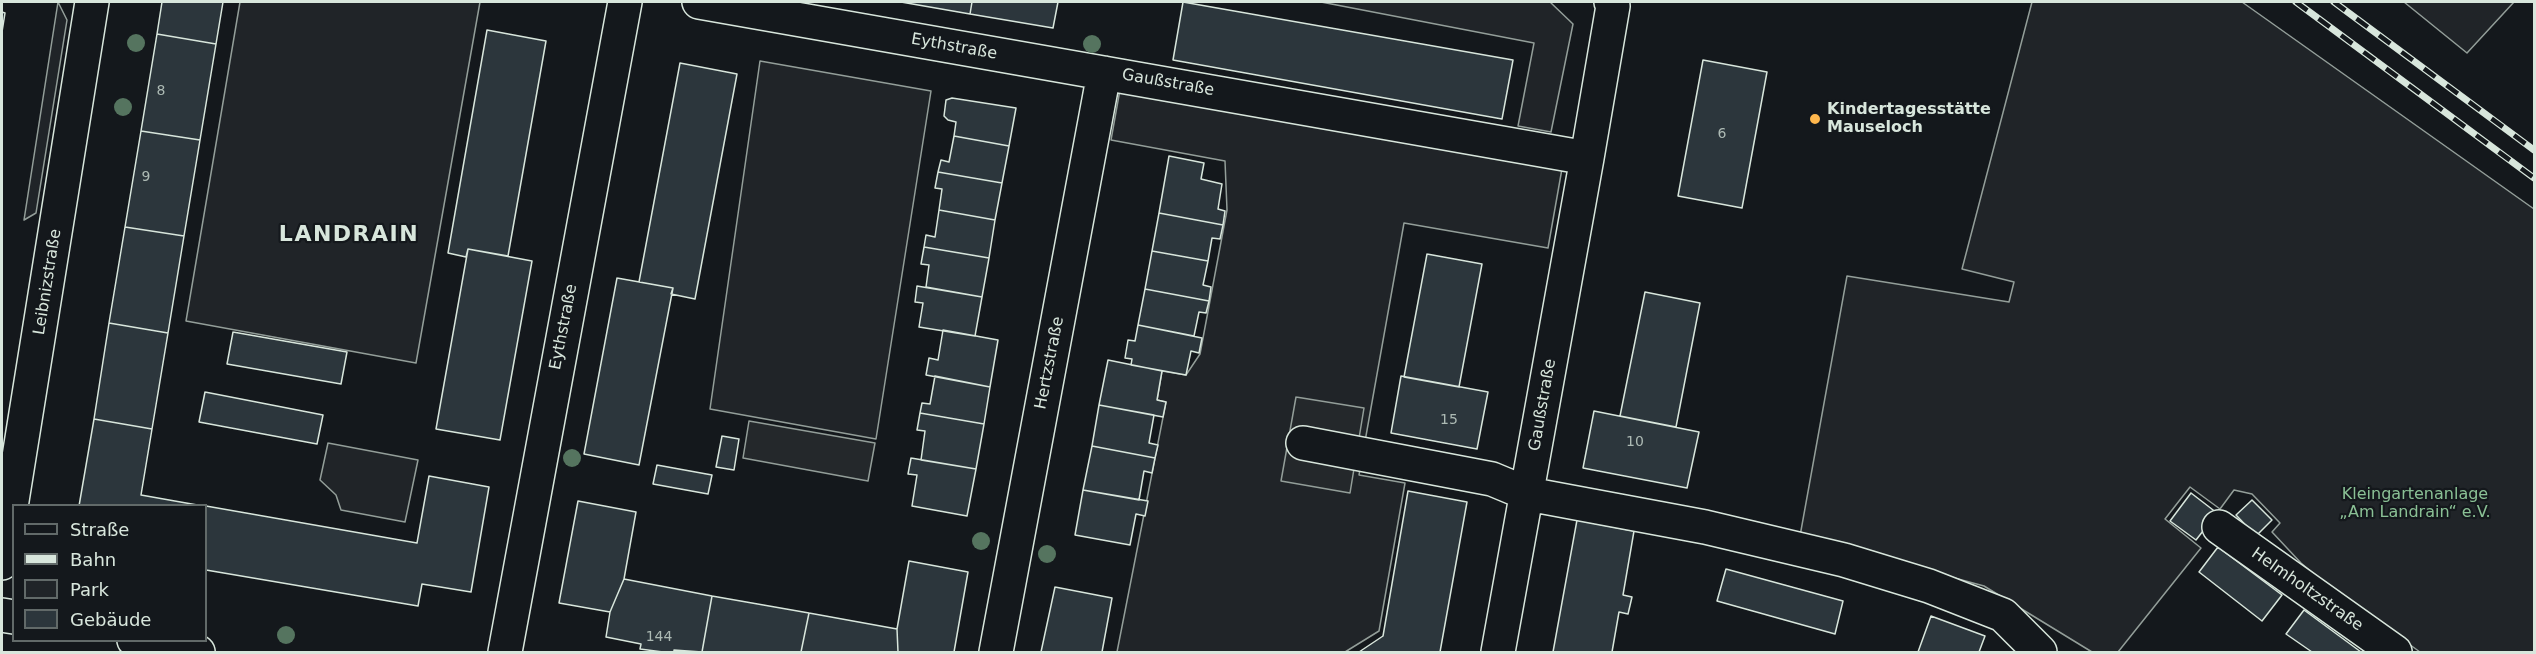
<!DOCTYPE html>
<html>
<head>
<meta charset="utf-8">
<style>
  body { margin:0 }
  #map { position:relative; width:2536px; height:654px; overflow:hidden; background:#14181c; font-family:"DejaVu Sans",sans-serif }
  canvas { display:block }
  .frame { position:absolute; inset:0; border:3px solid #d8e6dc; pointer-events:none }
  .legend { position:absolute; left:12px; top:504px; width:195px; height:138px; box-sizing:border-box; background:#14181c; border:2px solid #626a69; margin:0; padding:8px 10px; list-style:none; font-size:18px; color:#d8e6dc }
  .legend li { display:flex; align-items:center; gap:12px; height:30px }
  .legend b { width:30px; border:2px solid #626a69 }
</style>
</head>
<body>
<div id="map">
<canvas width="2536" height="654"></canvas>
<div class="frame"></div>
<ul class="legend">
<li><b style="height:8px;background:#14181c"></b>Straße</li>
<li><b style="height:8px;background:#d8e6dc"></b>Bahn</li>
<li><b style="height:16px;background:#202428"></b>Park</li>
<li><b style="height:16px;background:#2c363c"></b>Gebäude</li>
</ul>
</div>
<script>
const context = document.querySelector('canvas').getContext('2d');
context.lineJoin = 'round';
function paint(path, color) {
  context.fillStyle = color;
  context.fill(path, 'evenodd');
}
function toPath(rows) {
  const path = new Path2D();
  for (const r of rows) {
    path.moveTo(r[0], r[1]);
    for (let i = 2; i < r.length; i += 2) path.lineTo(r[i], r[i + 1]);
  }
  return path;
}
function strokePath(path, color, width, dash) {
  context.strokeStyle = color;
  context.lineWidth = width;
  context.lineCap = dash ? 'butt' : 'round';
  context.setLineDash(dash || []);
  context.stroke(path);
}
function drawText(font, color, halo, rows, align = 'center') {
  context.font = font + ' "DejaVu Sans",sans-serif';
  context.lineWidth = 4.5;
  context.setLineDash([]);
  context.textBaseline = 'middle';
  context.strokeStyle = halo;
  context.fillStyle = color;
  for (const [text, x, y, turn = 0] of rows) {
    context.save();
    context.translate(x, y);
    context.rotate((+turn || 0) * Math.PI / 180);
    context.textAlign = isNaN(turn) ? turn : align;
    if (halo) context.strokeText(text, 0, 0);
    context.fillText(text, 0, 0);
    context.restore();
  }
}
const green = toPath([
  [58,2,67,20,36,213,24,220,58,2],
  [240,2,480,2,416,363,186,321,240,2],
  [1321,2,1550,2,1573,24,1551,132,1518,126,1534,43,1321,2],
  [2032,2,2242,2,2534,209,2534,652,2420,652,2327,585,2301,563,2272,532,2280,523,2252,494,2234,490,2220,509,2190,487,2165,519,2201,548,2118,652,2092,652,1984,586,1800,536,1847,276,2009,302,2014,282,1962,269,2032,2],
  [2404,2,2514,2,2467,53,2404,2],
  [760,61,931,91,876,439,710,409,760,61],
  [1121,84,1563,163,1548,248,1404,223,1359,475,1405,483,1379,631,1345,652,1117,652,1166,402,1157,400,1162,371,1186,375,1200,354,1227,210,1225,161,1111,140,1121,84],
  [328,443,418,460,405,522,341,510,336,495,320,480,328,443]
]);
paint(green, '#202428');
strokePath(green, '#939e99', 1.5);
const parking = toPath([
  [1296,397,1364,408,1350,493,1281,481,1296,397],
  [749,421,875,443,868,481,743,458,749,421]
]);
paint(parking, '#24282b');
strokePath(parking, '#939e99', 1.5);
const building = toPath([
  [162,2,223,2,216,44,157,34,162,2],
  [901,2,972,2,970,14,901,2],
  [972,2,1058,2,1053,28,970,14,972,2],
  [1183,2,1513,60,1502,119,1173,60,1183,2],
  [2,12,5,13,2,32,2,12],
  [487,30,546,41,508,256,468,249,466,257,448,253,487,30],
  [157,34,216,44,200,140,141,131,157,34],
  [1703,60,1767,72,1742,208,1678,196,1703,60],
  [680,63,737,74,695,299,671,294,673,288,639,282,680,63],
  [952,98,1016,108,1009,146,954,136,956,122,948,120,944,116,946,100,952,98],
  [141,131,200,140,184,236,125,227,141,131],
  [954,136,1009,146,1002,183,938,172,941,160,949,162,954,136],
  [1169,156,1204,163,1201,179,1222,184,1218,209,1225,211,1223,225,1159,213,1169,156],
  [938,172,1002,183,995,220,939,210,942,189,935,188,938,172],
  [939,210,995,220,989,258,924,247,926,235,935,237,939,210],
  [1159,213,1223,225,1220,239,1212,238,1208,261,1152,251,1159,213],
  [125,227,184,236,168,333,109,323,125,227],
  [924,247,989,258,982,297,926,287,929,265,921,264,924,247],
  [468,249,532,261,500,440,436,429,468,249],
  [1152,251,1208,261,1203,285,1211,287,1209,301,1145,289,1152,251],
  [1427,254,1482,264,1459,387,1404,377,1427,254],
  [617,278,673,288,639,465,584,454,617,278],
  [917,286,982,297,975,336,919,327,923,303,915,302,917,286],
  [1145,289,1209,301,1206,313,1199,312,1194,336,1138,325,1145,289],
  [1645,292,1700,303,1676,427,1620,416,1645,292],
  [109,323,168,333,152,429,94,419,109,323],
  [1138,325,1202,338,1199,353,1191,351,1186,375,1131,365,1132,359,1125,358,1128,340,1135,341,1138,325],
  [943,330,998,340,990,387,926,375,929,358,938,360,943,330],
  [233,332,347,352,341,384,227,364,233,332],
  [1108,360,1162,371,1157,400,1166,402,1163,417,1099,405,1108,360],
  [935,376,990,387,984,424,920,413,922,403,930,404,935,376],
  [1401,376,1488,392,1477,449,1391,433,1401,376],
  [205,392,323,415,317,444,199,422,205,392],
  [1099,405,1154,415,1149,443,1158,445,1155,458,1092,446,1099,405],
  [1594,411,1699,432,1687,488,1583,468,1594,411],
  [920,413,984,424,976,469,921,460,925,431,917,430,920,413],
  [94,419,152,429,141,495,203,506,79,506,94,419],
  [722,436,739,439,734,470,716,467,722,436],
  [1092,446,1155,458,1152,473,1144,471,1139,500,1083,490,1092,446],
  [911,458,976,469,967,516,912,506,917,475,908,474,911,458],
  [657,465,712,475,708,494,653,484,657,465],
  [429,476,489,487,471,592,422,584,418,606,206,570,206,506,417,543,429,476],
  [1083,490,1148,501,1145,516,1136,514,1130,545,1075,535,1083,490],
  [1408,491,1467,502,1440,652,1359,652,1383,636,1408,491],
  [2191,493,2217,513,2196,540,2170,521,2191,493],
  [2252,500,2272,520,2256,536,2236,515,2252,500],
  [578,501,636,512,624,579,610,612,559,603,578,501],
  [1577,520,1634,531,1623,595,1632,597,1628,614,1619,612,1612,652,1553,652,1577,520],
  [2218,547,2282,595,2262,621,2199,572,2218,547],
  [909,561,968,572,954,652,898,652,897,629,909,561],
  [1726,569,1843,601,1835,634,1717,601,1726,569],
  [624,579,712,596,702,652,674,650,674,652,663,652,640,649,641,644,606,637,610,612,624,579],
  [1055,587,1112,598,1102,652,1041,652,1055,587],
  [712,596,809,613,801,652,702,652,712,596],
  [2304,610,2361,652,2312,652,2286,634,2304,610],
  [809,613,897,629,898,652,801,652,809,613],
  [1931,616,1985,636,1979,652,1918,652,1931,616]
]);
paint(building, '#2c363c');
strokePath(building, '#d8e6dc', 1.5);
const minor = toPath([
  [699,2,1587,158],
  [1303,443,1492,479,1528,494,1705,527,1844,560,1929,586,2003,615,2040,652],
  [2219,527,2395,652],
  [2,563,92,2],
  [2,615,14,617],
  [134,640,198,652],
  [505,652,625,2],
  [996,652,1104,73],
  [1498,652,1587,158,1613,6,1611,2]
]);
strokePath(minor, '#d8e6dc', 36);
strokePath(minor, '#14181c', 33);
const rail = toPath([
  [2296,2,2534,178],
  [2334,2,2534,150]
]);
strokePath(rail, '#d8e6dc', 7);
strokePath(rail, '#14181c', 4.5, [14]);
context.fillStyle = '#55745f';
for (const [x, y] of [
  [136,43],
  [1092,44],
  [123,107],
  [572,458],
  [981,541],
  [1047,554],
  [286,635]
]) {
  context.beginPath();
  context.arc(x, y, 9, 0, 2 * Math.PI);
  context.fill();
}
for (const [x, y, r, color] of [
  [1815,119,6,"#ffb74d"]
]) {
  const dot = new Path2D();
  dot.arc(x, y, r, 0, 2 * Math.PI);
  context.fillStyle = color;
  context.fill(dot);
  strokePath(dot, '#14181c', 2);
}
drawText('14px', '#adbab4', null, [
  ["8",161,91],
  ["6",1722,134],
  ["9",146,177],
  ["15",1449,420],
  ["10",1635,442],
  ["144",659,637]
]);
drawText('16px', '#d8e6dc', '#14181c', [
  ["Eythstraße",954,47,10],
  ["Gaußstraße",1168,83,10],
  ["Leibnizstraße",48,282,-81],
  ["Eythstraße",564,327,-79],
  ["Hertzstraße",1050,363,-79],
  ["Gaußstraße",1543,405,-80],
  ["Helmholtzstraße",2307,590,35]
]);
drawText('bold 16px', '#d8e6dc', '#14181c', [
  ["Kindertagesstätte",1827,110],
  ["Mauseloch",1827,128]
], 'left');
drawText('16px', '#8ac095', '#14181c', [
  ["Kleingartenanlage",2415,495],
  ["„Am Landrain“ e.V.",2415,513]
]);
context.letterSpacing = '1.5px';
drawText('bold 22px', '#d8e6dc', '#14181c', [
  ["LANDRAIN",349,235]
]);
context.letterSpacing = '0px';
</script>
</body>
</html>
